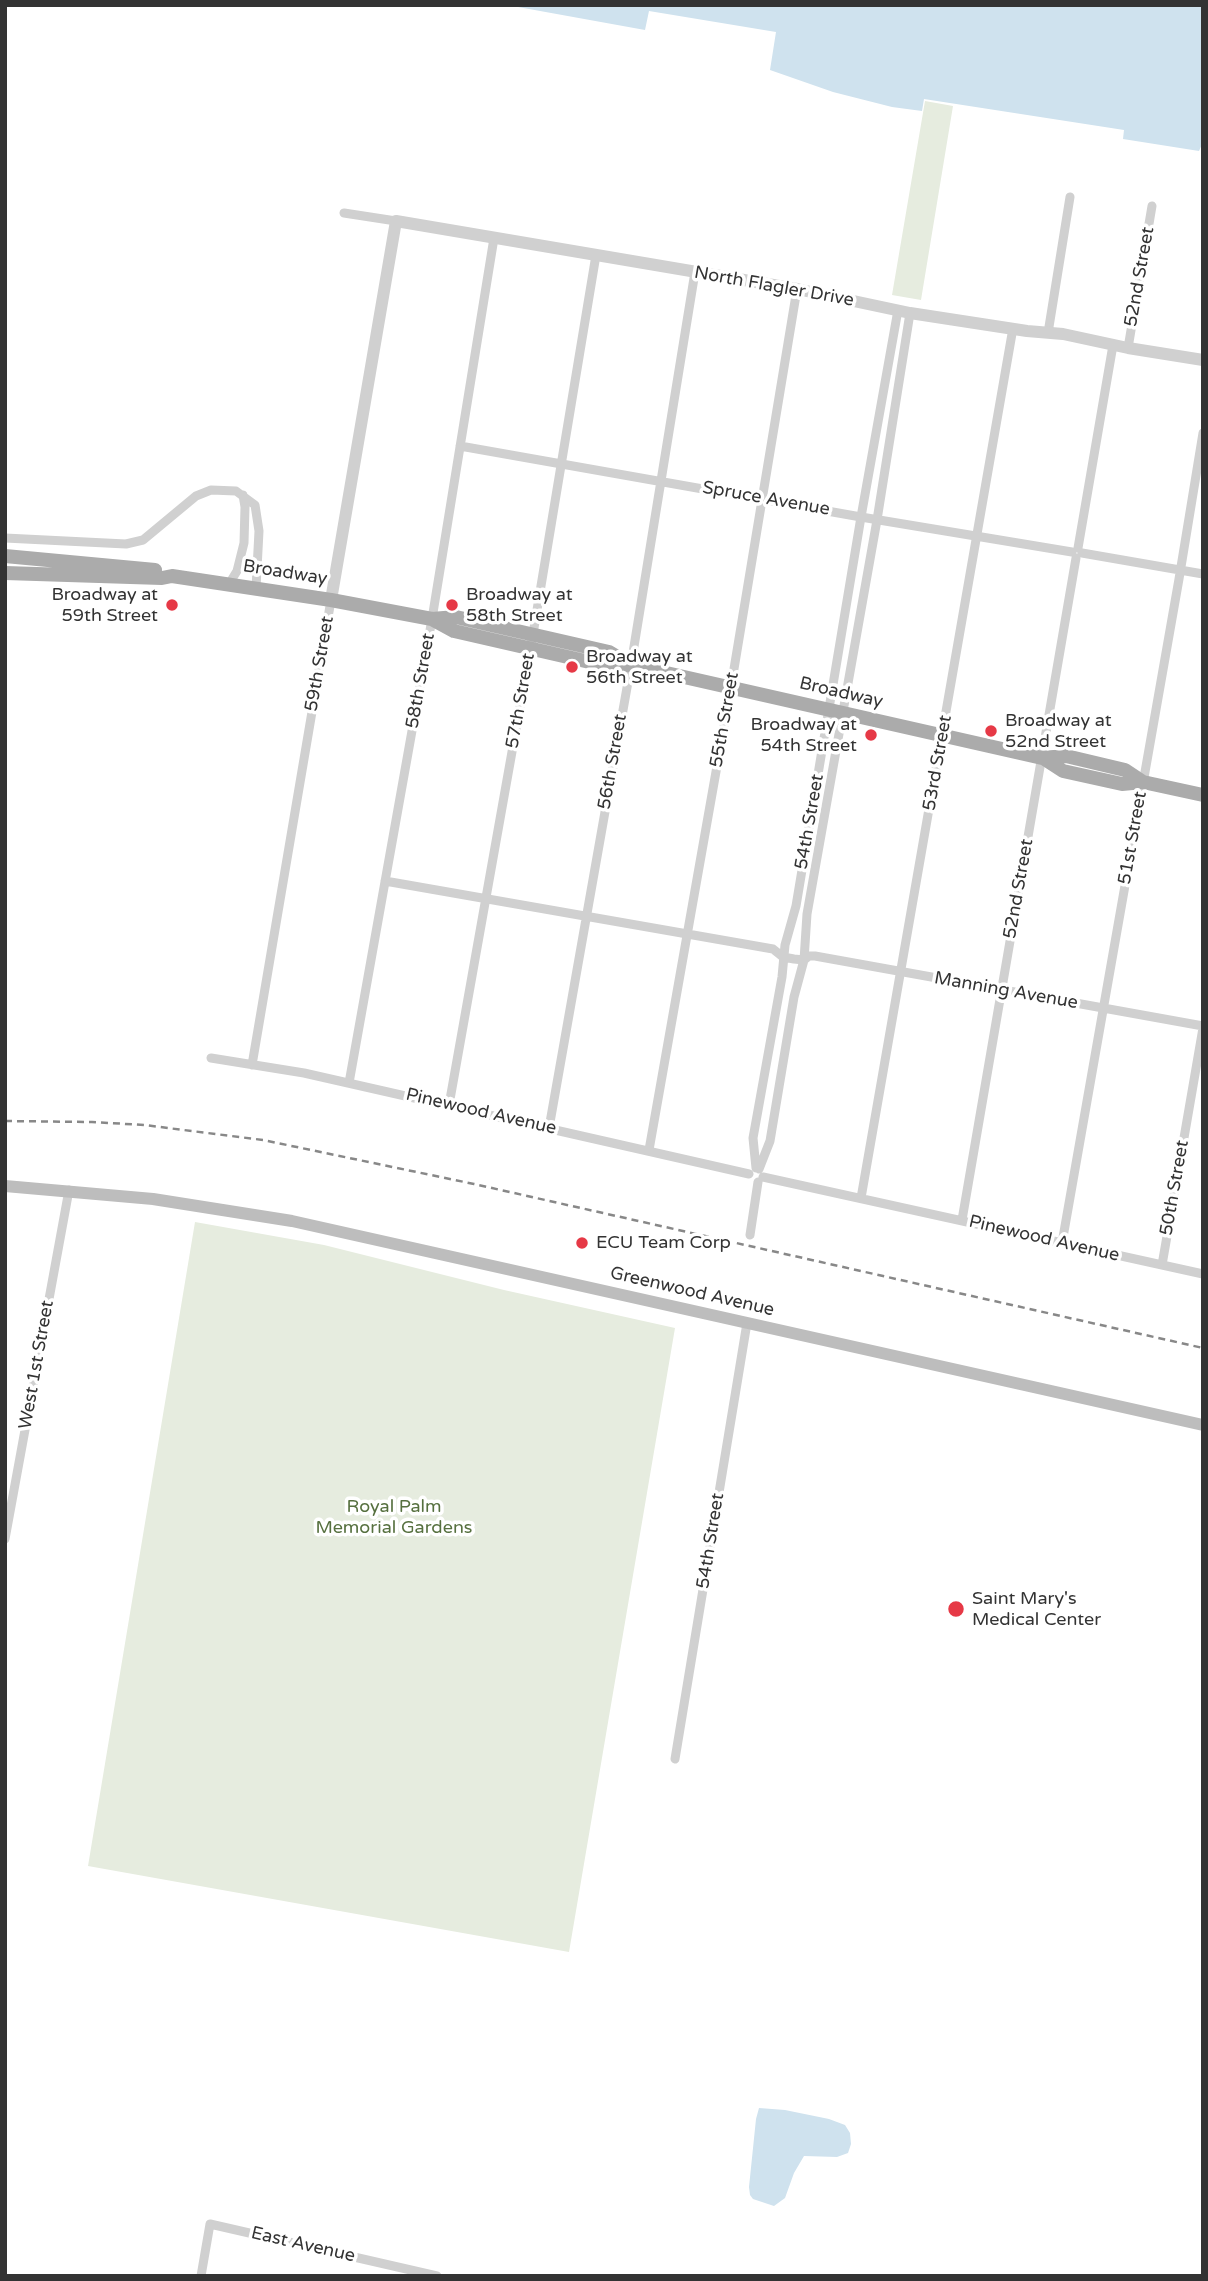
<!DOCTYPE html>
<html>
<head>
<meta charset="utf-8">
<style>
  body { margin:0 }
  #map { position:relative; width:1208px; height:2281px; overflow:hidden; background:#fff; font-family:"Varela Round",sans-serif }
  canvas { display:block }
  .frame { position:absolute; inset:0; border:7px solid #333; pointer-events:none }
</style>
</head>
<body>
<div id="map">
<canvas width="1208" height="2281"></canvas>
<div class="frame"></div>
</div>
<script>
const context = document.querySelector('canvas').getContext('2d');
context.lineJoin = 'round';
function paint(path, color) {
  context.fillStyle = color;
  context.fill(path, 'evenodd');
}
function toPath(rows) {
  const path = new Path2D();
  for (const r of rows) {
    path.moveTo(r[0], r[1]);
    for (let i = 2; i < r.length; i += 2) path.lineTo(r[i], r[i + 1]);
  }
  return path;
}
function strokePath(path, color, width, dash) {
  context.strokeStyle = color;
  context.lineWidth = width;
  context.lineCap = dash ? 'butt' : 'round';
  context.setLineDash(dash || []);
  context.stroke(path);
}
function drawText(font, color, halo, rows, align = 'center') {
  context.font = font + ' "Varela Round",sans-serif';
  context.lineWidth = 7;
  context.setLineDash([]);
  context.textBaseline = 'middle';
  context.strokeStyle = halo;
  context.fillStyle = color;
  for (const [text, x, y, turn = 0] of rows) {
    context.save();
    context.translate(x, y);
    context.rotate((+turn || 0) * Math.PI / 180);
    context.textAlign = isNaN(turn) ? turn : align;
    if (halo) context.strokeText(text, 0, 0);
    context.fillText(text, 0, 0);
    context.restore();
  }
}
paint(toPath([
  [925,101,953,106,921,300,892,295],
  [195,1222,324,1245,504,1290,675,1328,569,1952,88,1866]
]), '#e6ecdf');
paint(toPath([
  [507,5,1203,5,1203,142,1199,151,1123,139,1124,130,924,99,922,111,892,107,833,92,770,70,776,32,649,11,645,30],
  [759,2108,785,2110,829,2119,845,2125,850,2133,851,2144,848,2153,837,2157,804,2156,794,2173,785,2198,774,2206,753,2199,750,2195,749,2187,756,2119]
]), '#cfe2ee');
strokePath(toPath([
  [344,213,396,221],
  [1048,333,1070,197],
  [1128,348,1152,206],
  [460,446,861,517,1072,552],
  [5,538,126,544,143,540,196,496,211,490,236,491,255,505,259,531,256,588],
  [1078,548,1113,345],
  [1082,553,1203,574],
  [229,584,237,571,244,543,245,507,243,495],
  [385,881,773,949,783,957,794,959,804,960,809,956,815,956,1203,1026],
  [211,1058,304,1073,749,1174],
  [252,1065,331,600],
  [349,1083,432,619,494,238],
  [449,1105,533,634,596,255],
  [549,1128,631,665,695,272],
  [649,1150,731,687,797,289],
  [756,1168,753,1138,782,977,785,945,796,906,861,517,898,310],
  [759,1169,770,1141,794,997,804,960,807,914,877,520,910,313],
  [763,1177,1203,1274],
  [861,1198,1013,328],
  [962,1220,1076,558],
  [750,1235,758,1182],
  [1062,1243,1179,579,1203,433],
  [1162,1265,1203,1028],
  [5,1539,69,1190],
  [675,1759,747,1323],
  [201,2276,210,2224,437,2276]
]), '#d0d0d0', 9);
strokePath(toPath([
  [331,600,396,221,797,289,910,313,1027,331,1063,334,1128,348,1203,360]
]), '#d0d0d0', 12);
strokePath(toPath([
  [5,1186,153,1199,292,1221,1203,1425]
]), '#bdbdbd', 12);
strokePath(toPath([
  [5,556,155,570],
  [5,573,162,578,172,576,331,600,432,619,454,631,607,666,631,665,1042,758,1066,756,1125,770,1143,782],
  [432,619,456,617,609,652,631,665],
  [1043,758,1063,771,1122,784,1143,782,1203,795]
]), '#ababab', 14);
strokePath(toPath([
  [5,1121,92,1122,144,1125,263,1140,474,1184,1203,1348]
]), '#888', 2.5, [7, 5]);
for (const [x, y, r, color] of [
  [172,605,7,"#e63946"],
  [452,605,7,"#e63946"],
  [572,667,7,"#e63946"],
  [991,731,7,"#e63946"],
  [871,735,7,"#e63946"],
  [582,1243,7,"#e63946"],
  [956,1609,9,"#e63946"]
]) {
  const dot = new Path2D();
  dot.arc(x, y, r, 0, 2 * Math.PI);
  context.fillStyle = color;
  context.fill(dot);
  strokePath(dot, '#fff', 2.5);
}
drawText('18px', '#333', '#fff', [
  ["52nd Street",1140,277,-80],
  ["North Flagler Drive",774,287,10],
  ["Spruce Avenue",766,499,10],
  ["Broadway",285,573,9],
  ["59th Street",320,664,-80],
  ["58th Street",421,681,-80],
  ["Broadway",841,693,13],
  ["57th Street",521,701,-80],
  ["55th Street",725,720,-80],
  ["56th Street",613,762,-80],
  ["53rd Street",938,763,-80],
  ["54th Street",810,822,-80],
  ["51st Street",1133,838,-80],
  ["52nd Street",1019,889,-80],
  ["Manning Avenue",1006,991,10],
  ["Pinewood Avenue",481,1112,13],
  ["50th Street",1175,1188,-80],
  ["Pinewood Avenue",1044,1239,13],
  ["Greenwood Avenue",692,1292,13],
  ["West 1st Street",37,1365,-80],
  ["54th Street",711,1541,-81],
  ["East Avenue",303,2245,13]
]);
drawText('18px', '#333', '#fff', [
  ["Broadway at",158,595,"right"],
  ["59th Street",158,616,"right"],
  ["Broadway at",466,595],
  ["58th Street",466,616],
  ["Broadway at",586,657],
  ["56th Street",586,678],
  ["Broadway at",1005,721],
  ["52nd Street",1005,742],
  ["Broadway at",857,725,"right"],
  ["54th Street",857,746,"right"],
  ["ECU Team Corp",596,1243],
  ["Saint Mary's",972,1599],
  ["Medical Center",972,1620]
], 'left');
drawText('18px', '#56703f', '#fff', [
  ["Royal Palm",394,1507],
  ["Memorial Gardens",394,1528]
]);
</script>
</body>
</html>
